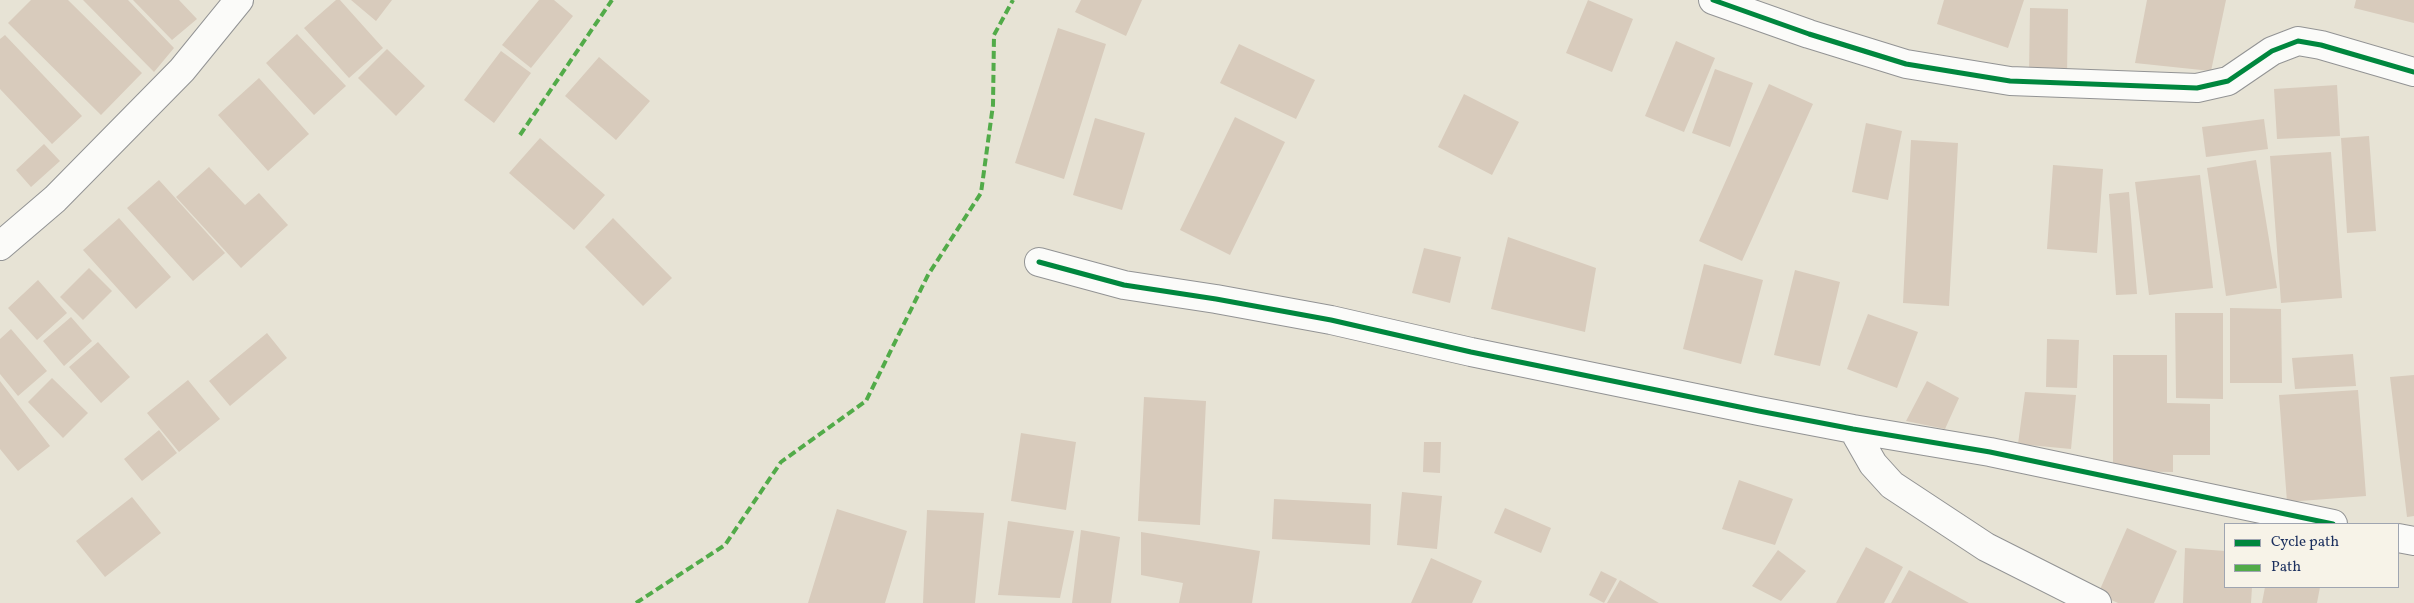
<!DOCTYPE html>
<html>
<head>
<meta charset="utf-8">
<style>
  body { margin:0 }
  #map { position:relative; width:2414px; height:603px; overflow:hidden; background:#e7e3d5; font-family:Vollkorn,serif }
  canvas { display:block }
  .legend { position:absolute; left:2224px; top:523px; width:175px; height:65px; box-sizing:border-box; background:#f7f3e8; border:1px solid #9fa5b1; margin:0; padding:6px 9px; list-style:none; font-size:15px; color:#1b2f5e }
  .legend li { display:flex; align-items:center; gap:10px; height:25px }
  .legend b { width:25px; border:1px solid #9fa5b1 }
</style>
</head>
<body>
<div id="map">
<canvas width="2414" height="603"></canvas>
<ul class="legend">
<li><b style="height:6px;background:#00873e"></b>Cycle path</li>
<li><b style="height:6px;background:#52ab49"></b>Path</li>
</ul>
</div>
<script>
const context = document.querySelector('canvas').getContext('2d');
context.lineJoin = 'round';
function paint(path, color) {
  context.fillStyle = color;
  context.fill(path, 'evenodd');
}
function toPath(rows) {
  const path = new Path2D();
  for (const r of rows) {
    path.moveTo(r[0], r[1]);
    for (let i = 2; i < r.length; i += 2) path.lineTo(r[i], r[i + 1]);
  }
  return path;
}
function strokePath(path, color, width, dash) {
  context.strokeStyle = color;
  context.lineWidth = width;
  context.lineCap = dash ? 'butt' : 'round';
  context.setLineDash(dash || []);
  context.stroke(path);
}
paint(toPath([
  [31,0,68,0,142,73,101,115,8,23],
  [83,0,128,0,174,48,154,72],
  [133,0,179,0,197,19,172,40],
  [336,0,340,0,383,48,349,78,304,28],
  [351,0,392,0,376,21],
  [539,0,554,0,573,16,531,68,502,45],
  [1081,0,1142,0,1126,36,1075,12],
  [1588,0,1633,19,1612,72,1566,53],
  [1944,0,2024,0,2008,48,1937,24],
  [2147,0,2226,0,2211,71,2135,63],
  [2356,0,2414,0,2414,23,2354,8],
  [2030,8,2068,9,2067,75,2029,74],
  [1058,28,1106,44,1064,179,1015,163],
  [297,34,346,86,314,115,266,63],
  [5,35,82,116,52,144,0,89,0,39],
  [1676,41,1715,58,1684,132,1645,116],
  [1239,44,1315,80,1296,119,1220,83],
  [387,49,425,86,396,116,358,78],
  [501,51,531,73,494,123,464,100],
  [599,57,650,101,616,140,565,96],
  [1715,69,1753,83,1730,147,1692,133],
  [259,78,309,134,268,171,218,115],
  [1769,84,1813,104,1742,261,1699,241],
  [2337,85,2340,136,2277,139,2274,89],
  [1464,94,1519,122,1492,175,1438,147],
  [1235,117,1285,142,1230,255,1180,230],
  [1095,118,1145,133,1122,210,1073,195],
  [2264,119,2268,149,2206,157,2202,127],
  [1866,123,1902,131,1888,200,1852,192],
  [2369,136,2376,231,2347,233,2341,138],
  [540,138,605,195,574,230,509,173],
  [1911,140,1958,143,1949,306,1903,303],
  [44,144,60,161,31,187,16,170],
  [2331,152,2342,298,2281,303,2270,156],
  [2256,160,2277,288,2226,296,2207,168],
  [2053,165,2103,169,2097,253,2047,249],
  [209,167,245,205,259,193,288,225,241,268,176,197],
  [2200,175,2213,288,2149,295,2135,182],
  [159,180,225,253,193,281,127,208],
  [2129,192,2137,294,2116,295,2109,194],
  [119,218,171,277,136,309,83,250],
  [613,218,672,278,643,306,585,247],
  [1508,237,1596,268,1585,332,1491,309],
  [1424,248,1461,257,1450,303,1412,293],
  [1704,264,1763,280,1741,364,1683,349],
  [89,268,112,291,83,320,60,297],
  [1795,270,1840,282,1820,366,1774,355],
  [38,280,67,313,37,340,8,308],
  [2230,308,2281,309,2282,383,2230,383],
  [2175,313,2223,313,2223,399,2176,398],
  [1868,314,1918,332,1897,388,1847,369],
  [71,317,92,341,64,366,43,341],
  [11,329,47,371,18,396,0,374,0,339],
  [267,333,287,358,230,406,209,381],
  [2047,339,2079,340,2077,388,2046,387],
  [98,342,130,377,101,403,69,367],
  [2353,354,2356,386,2295,389,2292,358],
  [2113,355,2167,355,2167,403,2210,404,2210,455,2173,455,2173,472,2113,471],
  [2414,375,2414,516,2407,517,2390,377],
  [52,378,88,413,63,438,28,402],
  [188,380,220,419,179,452,147,413],
  [0,381,50,446,18,471,0,449],
  [1927,381,1959,398,1945,429,1906,421],
  [2358,390,2366,496,2287,502,2279,395],
  [2025,392,2076,395,2071,449,2018,444],
  [1144,397,1206,401,1200,525,1138,521],
  [159,430,177,453,142,481,124,459],
  [1021,433,1076,442,1066,510,1011,501],
  [1424,442,1441,442,1440,473,1423,472],
  [1739,480,1793,499,1775,545,1722,529],
  [1402,492,1442,496,1437,549,1397,545],
  [132,497,161,533,105,577,76,541],
  [1274,499,1371,504,1370,545,1272,539],
  [1505,508,1551,528,1541,553,1494,533],
  [837,509,907,531,885,603,808,603],
  [927,510,984,513,975,603,923,603],
  [1008,521,1074,531,1060,598,998,595],
  [2127,528,2177,551,2154,603,2118,603,2098,594],
  [1081,530,1120,537,1111,603,1072,603],
  [1141,532,1260,551,1252,603,1179,603,1183,583,1141,575],
  [1866,547,1903,567,1884,603,1836,603],
  [2185,548,2225,551,2225,587,2252,587,2251,603,2183,603],
  [1778,550,1806,571,1781,601,1752,586],
  [1431,558,1482,581,1472,603,1411,603],
  [1909,570,1969,603,1891,603],
  [1601,571,1617,579,1604,603,1589,595],
  [1620,580,1659,603,1607,603],
  [2265,587,2320,587,2317,603,2262,603]
]), '#d8cbbc');
const minor = toPath([
  [1713,0,1809,34,1906,64,2010,81,2197,88,2228,81,2272,51,2298,41,2321,45,2414,72],
  [0,246,55,199,182,70,239,0],
  [1039,262,1124,285,1216,299,1331,320,1471,352,1759,411,1853,429,1990,452,2333,524],
  [1853,429,1873,464,1892,485,1986,547,2097,603],
  [2398,538,2414,541]
]);
strokePath(minor, '#929394', 30);
strokePath(minor, '#fbfbf9', 28);
strokePath(toPath([
  [520,135,612,0],
  [636,603,725,545,781,462,866,401,928,275,981,193,993,105,994,35,1013,0]
]), '#52ab49', 4, [8, 4]);
strokePath(toPath([
  [1713,0,1809,34,1906,64,2010,81,2197,88,2228,81,2272,51,2298,41,2321,45,2414,72],
  [1039,262,1124,285,1216,299,1331,320,1471,352,1759,411,1853,429,1990,452,2333,524]
]), '#00873e', 5);
</script>
</body>
</html>
